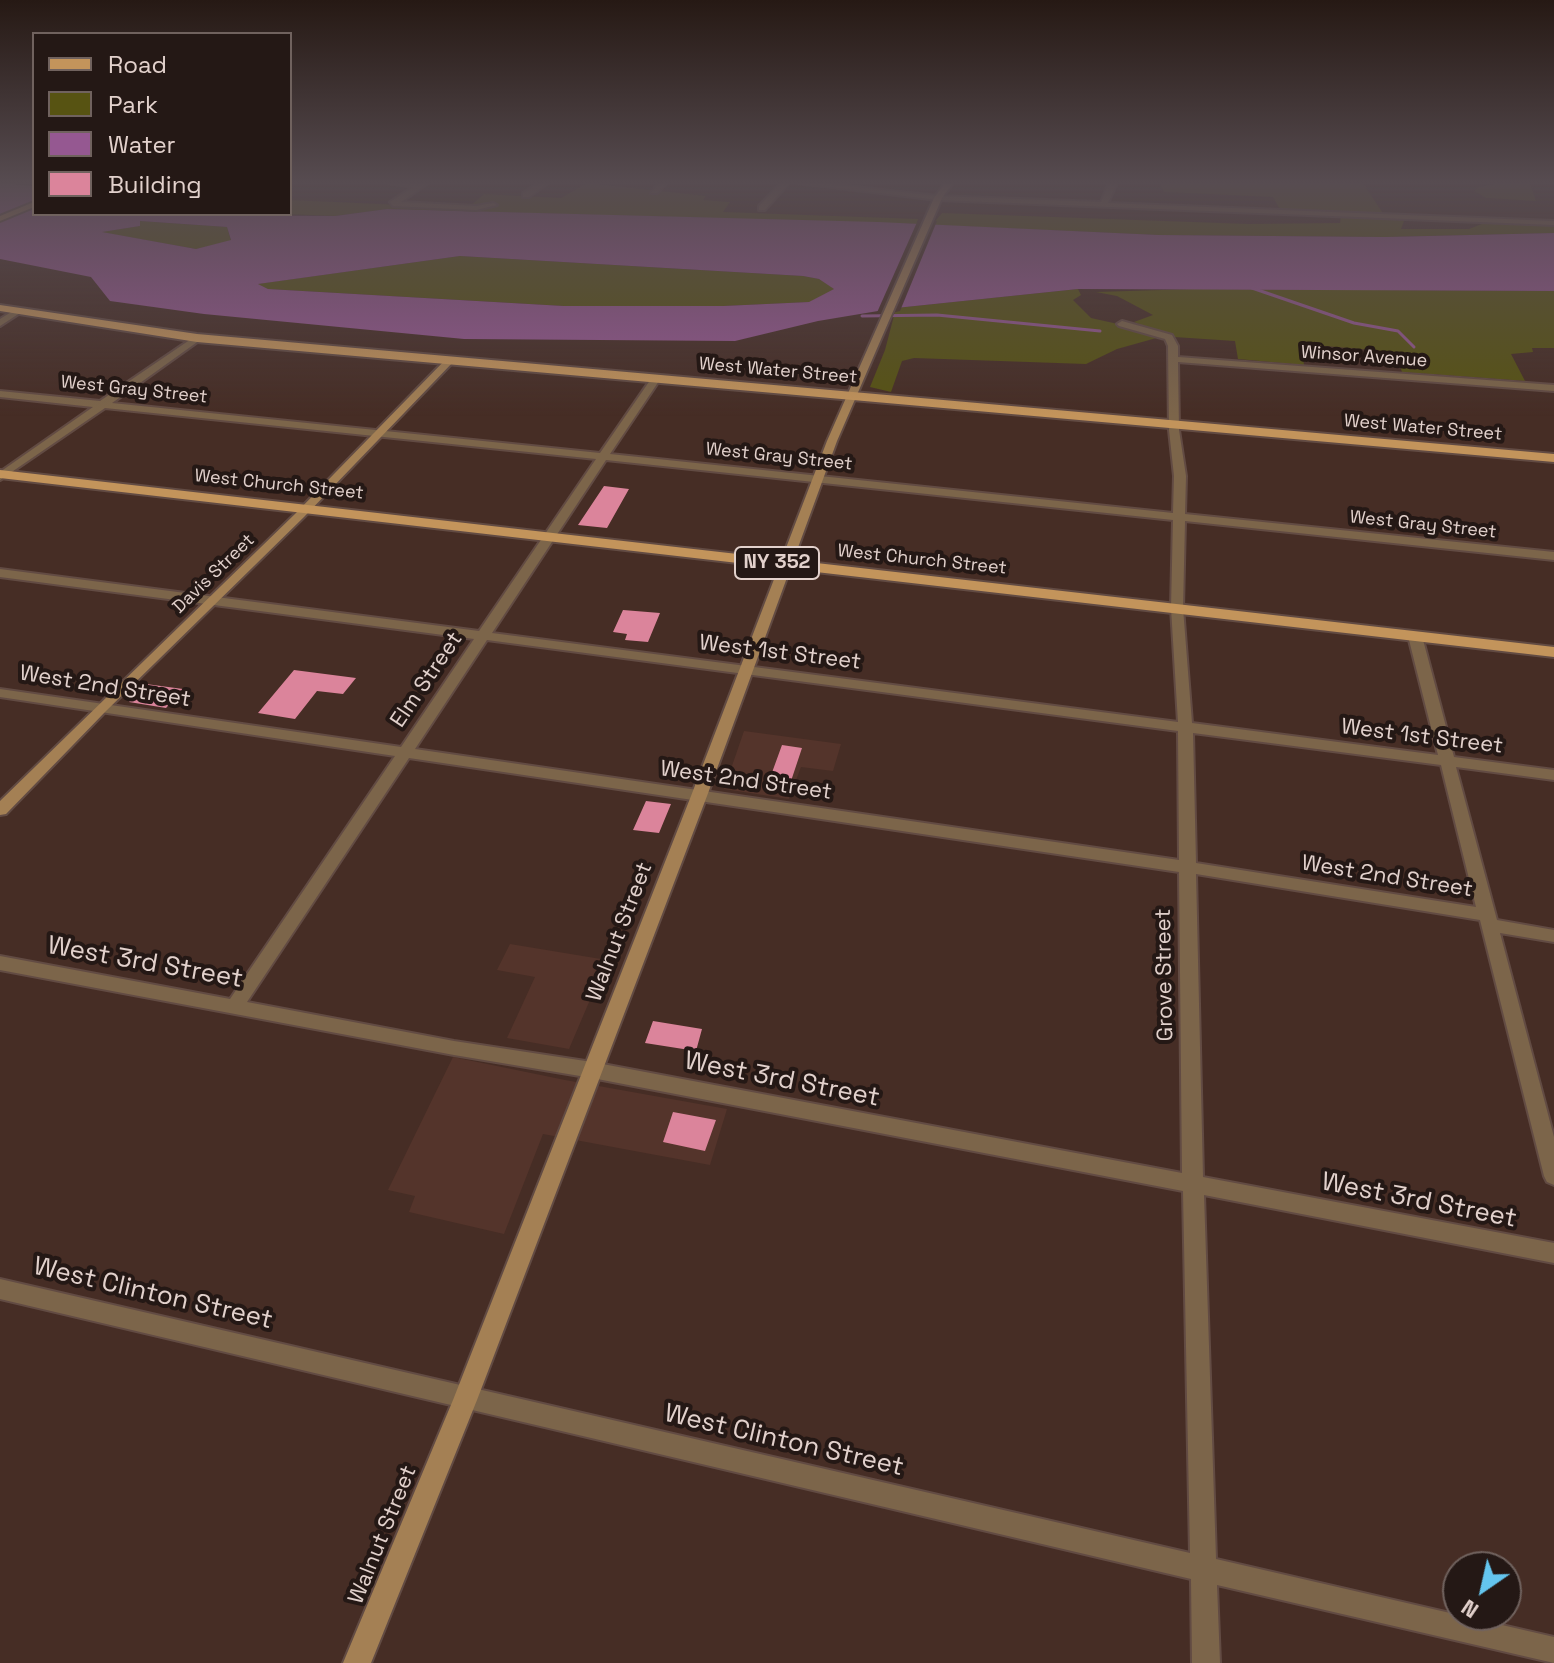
<!DOCTYPE html>
<html>
<head>
<meta charset="utf-8">
<style>
  body { margin:0 }
  #map { position:relative; width:1554px; height:1663px; overflow:hidden; background:#462d25; font-family:"Space Grotesk",sans-serif }
  canvas { display:block }
  .legend { position:absolute; left:32px; top:32px; width:260px; height:184px; box-sizing:border-box; background:#241815; border:2px solid #70625e; margin:0; padding:10px 14px; list-style:none; font-size:24px; color:#e2d1cc }
  .legend li { display:flex; align-items:center; gap:16px; height:40px }
  .legend b { width:40px; border:2px solid #70625e }
  .north { position:absolute; left:1442px; top:1551px; width:80px; height:80px; box-sizing:border-box; background:#241815; border:2px solid #70625e; border-radius:50%; rotate:214deg; font-size:22px; font-weight:700; line-height:32px; text-align:center; color:#e2d1cc }
  .north::after { content:''; display:block; margin:auto; width:28px; height:36px; background:#64c5ee; clip-path:polygon(50% 0,100% 100%,50% 72%,0 100%) }
</style>
</head>
<body>
<div id="map">
<canvas width="1554" height="1663"></canvas>
<ul class="legend">
<li><b style="height:10px;background:#c3945b"></b>Road</li>
<li><b style="height:22px;background:#575312"></b>Park</li>
<li><b style="height:22px;background:#955891"></b>Water</li>
<li><b style="height:22px;background:#db849b"></b>Building</li>
</ul>
<div class="north">N</div>
</div>
<script>
const context = document.querySelector('canvas').getContext('2d');
context.lineJoin = 'round';
function paint(path, color) {
  context.fillStyle = color;
  context.fill(path, 'evenodd');
}
function toPath(rows) {
  const path = new Path2D();
  for (const r of rows) {
    path.moveTo(r[0], r[1]);
    for (let i = 2; i < r.length; i += 2) path.lineTo(r[i], r[i + 1]);
  }
  return path;
}
function strokePath(path, color, width, dash) {
  context.strokeStyle = color;
  context.lineWidth = width;
  context.lineCap = dash ? 'butt' : 'round';
  context.setLineDash(dash || []);
  context.stroke(path);
}
function drawText(font, color, halo, rows, align = 'center') {
  context.font = font + ' "Space Grotesk",sans-serif';
  context.lineWidth = 8;
  context.setLineDash([]);
  context.textBaseline = 'middle';
  context.strokeStyle = halo;
  context.fillStyle = color;
  for (const [text, x, y, turn = 0] of rows) {
    context.save();
    context.translate(x, y);
    context.rotate((+turn || 0) * Math.PI / 180);
    context.textAlign = isNaN(turn) ? turn : align;
    if (halo) context.strokeText(text, 0, 0);
    context.fillText(text, 0, 0);
    context.restore();
  }
}
paint(toPath([
  [744,731,841,744,833,771,801,767,789,799,724,789],
  [510,944,607,960,569,1049,507,1038,535,977,497,970],
  [453,1057,565,1080,727,1109,710,1165,543,1134,504,1234,409,1212,415,1196,388,1190]
]), '#54342b');
paint(toPath([
  [587,183,706,196,703,200,730,202,723,212,918,219,917,224,387,209,335,216,285,214,290,214,290,200,468,208,484,194,561,198],
  [1160,183,1363,183,1384,215,1281,211,1273,197,1164,192],
  [1500,183,1530,183,1536,201,1486,198,1474,191,1478,187],
  [942,213,1248,224,1340,223,1341,216,1426,220,1404,221,1401,229,1469,229,1487,222,1554,224,1554,233,1385,237,1159,235,932,225],
  [139,221,227,227,231,241,196,249,100,232,140,226],
  [460,256,803,276,819,279,835,289,810,302,723,306,564,306,268,289,257,284],
  [1078,289,1081,295,1073,300,1091,318,1154,332,1160,337,1117,349,1086,364,914,358,902,361,891,392,870,387,885,350,896,308],
  [1194,289,1554,291,1554,348,1532,348,1533,352,1511,354,1525,381,1402,372,1395,352,1301,344,1304,365,1238,359,1235,341,1174,337,1143,326,1134,322,1153,315,1117,296,1096,292]
]), '#575312');
paint(toPath([
  [0,183,34,186,34,214,335,216,387,209,878,222,1159,235,1385,237,1554,233,1554,291,1078,289,896,308,818,321,735,341,464,339,204,314,110,301,91,277,0,259],
  [140,221,227,227,231,240,196,249,102,232,140,226],
  [460,256,803,276,819,279,834,289,809,302,723,306,564,306,268,289,258,284]
]), '#955891');
paint(toPath([
  [918,220,937,221,900,311,875,317]
]), '#462d25');
strokePath(toPath([
  [1252,288,1354,323,1398,331,1414,347],
  [862,316,937,315,1100,331]
]), '#955891', 3);
paint(toPath([
  [604,486,629,489,607,528,578,525],
  [623,610,660,613,648,642,625,640,627,634,613,632],
  [294,670,356,678,343,694,317,691,295,719,258,713],
  [146,684,183,689,166,708,129,702],
  [782,745,802,748,791,781,770,778],
  [646,801,671,804,659,833,633,830],
  [653,1021,702,1029,696,1051,645,1043],
  [673,1112,716,1120,705,1151,663,1142]
]), '#db849b');
const street = toPath([
  [389,183,428,183,401,202,476,206,493,203,497,205,476,210,393,206,390,202,413,187,389,183],
  [539,183,548,183,529,197,523,197,523,193,539,183],
  [659,183,667,183,657,193,651,193,659,183],
  [781,183,789,183,765,210,759,210,759,206,781,183],
  [797,183,820,183,938,196,1101,202,1109,183,1117,183,1108,203,1554,221,1554,225,938,200,797,183],
  [16,309,23,311,0,326,0,319,16,309],
  [1122,321,1172,335,1178,346,1178,357,1554,385,1554,391,1178,362,1179,430,1186,476,1185,514,1554,552,1554,560,1185,521,1183,608,1192,723,1438,755,1408,636,1415,632,1422,636,1454,757,1554,770,1554,780,1456,767,1497,920,1554,930,1554,942,1500,933,1554,1137,1554,1185,1547,1182,1544,1176,1480,920,1196,874,1203,1177,1554,1243,1554,1263,1204,1195,1216,1559,1554,1637,1554,1663,1217,1585,1220,1663,1192,1663,1191,1579,0,1299,0,1279,1190,1553,1183,1191,592,1078,454,1055,0,970,0,956,230,999,395,756,0,697,0,689,401,747,474,639,0,577,0,569,479,631,596,459,105,408,0,480,0,472,93,407,0,397,0,391,100,401,197,335,200,336,200,340,112,403,600,453,653,376,656,375,661,378,610,454,1173,513,1174,476,1169,430,1168,346,1165,339,1119,326,1117,324,1122,321],
  [606,460,1173,520,1171,608,1178,722,492,633,606,460],
  [487,640,1178,731,1179,860,415,749,487,640],
  [1193,733,1441,765,1476,907,1196,863,1193,733],
  [409,758,1179,872,1182,1173,592,1062,454,1041,247,1002,409,758]
]);
const secondary = toPath([
  [945,183,953,183,942,198,837,441,707,796,477,1400,371,1663,343,1663,453,1400,691,796,827,441,934,198,945,183],
  [34,202,34,207,0,221,0,216,34,202],
  [447,358,455,360,304,517,105,712,6,814,0,815,0,801,296,513,447,358]
]);
const primary = toPath([
  [0,305,197,334,1554,454,1554,462,197,342,0,311,0,305],
  [0,470,1554,647,1554,657,0,478,0,470]
]);
strokePath(street, '#624b43', 4);
strokePath(secondary, '#624b43', 4);
strokePath(primary, '#624b43', 4);
paint(street, '#7c654a');
paint(secondary, '#a48054');
paint(primary, '#c3945b');
const sky = context.createLinearGradient(0, 0, 0, 416);
sky.addColorStop(0, '#261914');
sky.addColorStop(0.44, '#574c51');
sky.addColorStop(1, '#574c5100');
context.fillStyle = sky;
context.fillRect(0, 0, 1554, 416);
drawText('18px', '#e2d1cc', '#241815', [
  ["Winsor Avenue",1364,357,4],
  ["West Water Street",778,371,5],
  ["West Gray Street",134,390,6],
  ["West Water Street",1423,428,5],
  ["West Gray Street",779,457,6],
  ["West Church Street",279,485,6],
  ["West Gray Street",1423,525,6],
  ["West Church Street",922,560,6],
  ["Davis Street",214,574,-44]
]);
for (const [x, y, w] of [
  [777,563,84]
]) {
  const box = new Path2D();
  box.roundRect(x - w / 2, y - 16, w, 32, 6);
  context.fillStyle = '#241815';
  context.fill(box);
  strokePath(box, '#e2d1cc', 2);
}
drawText('bold 20px', '#e2d1cc', null, [
  ["NY 352",777,563]
]);
drawText('22px', '#e2d1cc', '#241815', [
  ["West 1st Street",780,653,7],
  ["Elm Street",427,680,-56],
  ["West 2nd Street",105,687,9],
  ["West 1st Street",1422,737,7],
  ["West 2nd Street",746,781,8],
  ["West 2nd Street",1387,877,9],
  ["Walnut Street",620,932,-69],
  ["Grove Street",1165,975,-91],
  ["Walnut Street",383,1535,-68]
]);
drawText('26px', '#e2d1cc', '#241815', [
  ["West 3rd Street",145,963,10],
  ["West 3rd Street",782,1080,11],
  ["West 3rd Street",1419,1201,11],
  ["West Clinton Street",153,1294,13],
  ["West Clinton Street",784,1441,13]
]);
</script>
</body>
</html>
